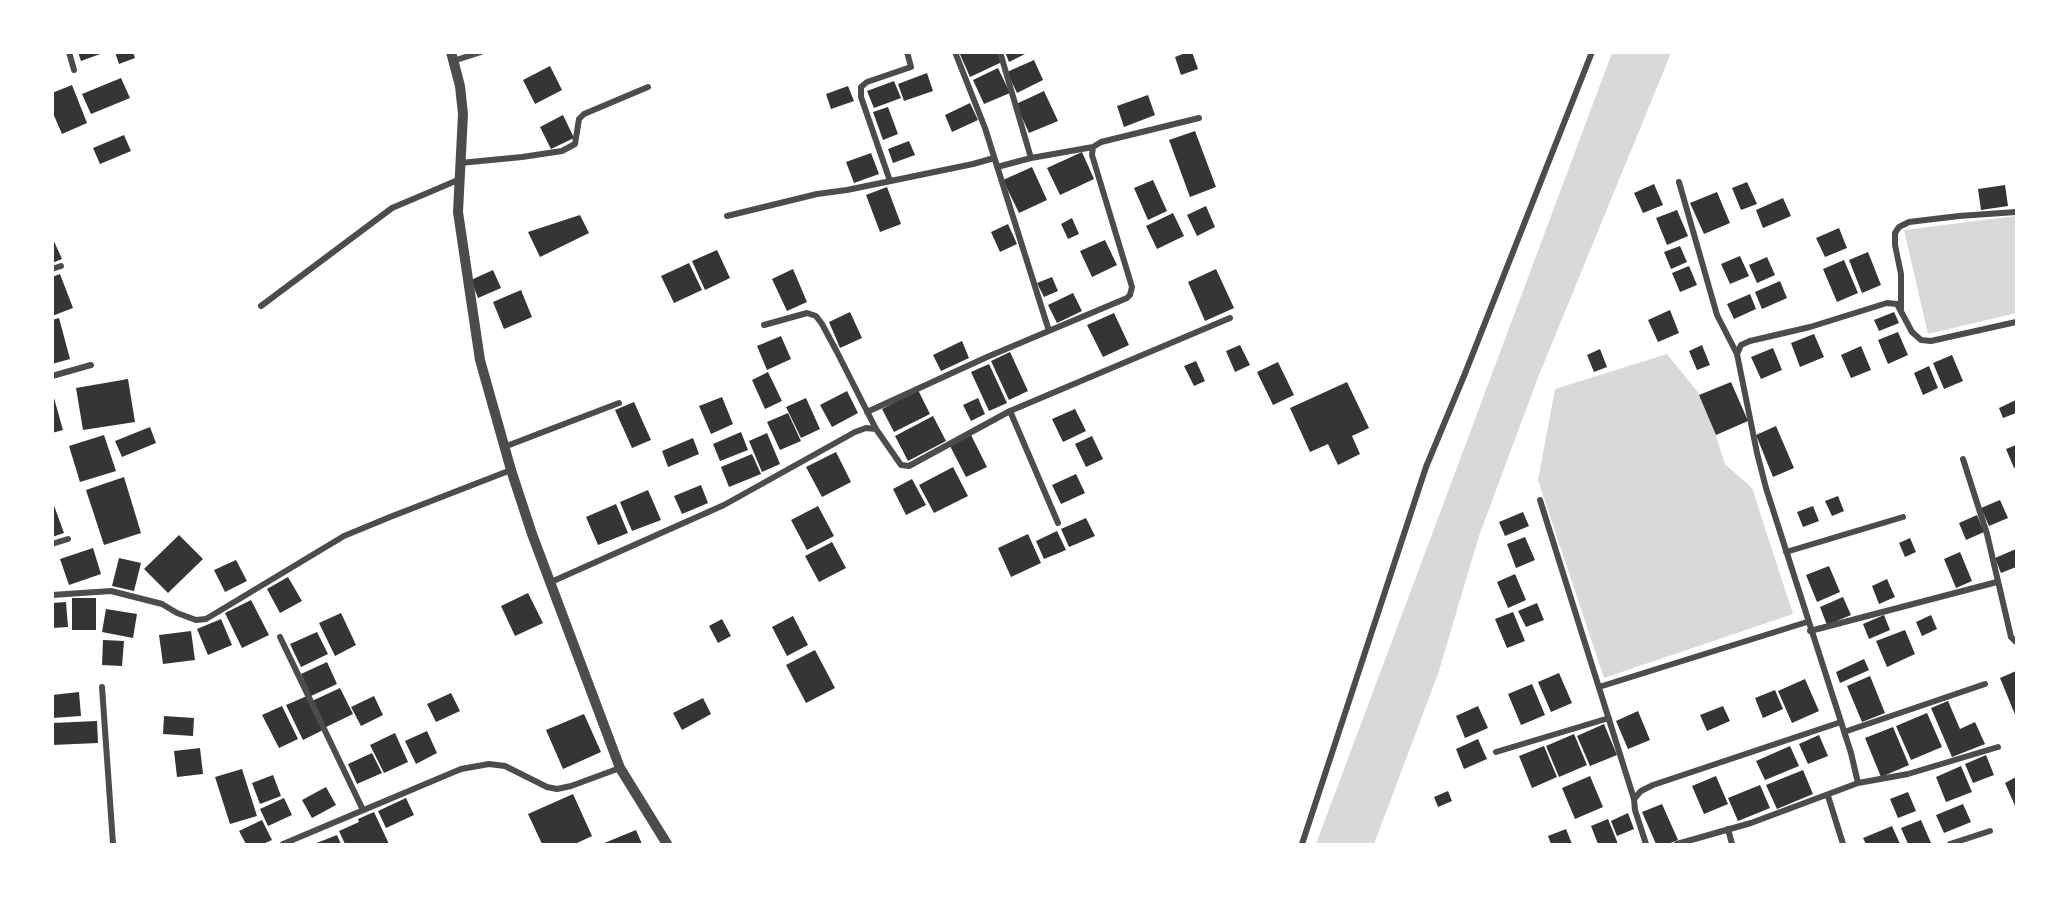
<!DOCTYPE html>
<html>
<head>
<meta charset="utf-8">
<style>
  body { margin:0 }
  #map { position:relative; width:2069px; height:897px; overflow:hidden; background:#fff; font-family:Poppins,sans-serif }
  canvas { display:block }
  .frame { position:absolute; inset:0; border:54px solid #fff; pointer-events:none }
</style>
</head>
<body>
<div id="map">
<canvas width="2069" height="897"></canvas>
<div class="frame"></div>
</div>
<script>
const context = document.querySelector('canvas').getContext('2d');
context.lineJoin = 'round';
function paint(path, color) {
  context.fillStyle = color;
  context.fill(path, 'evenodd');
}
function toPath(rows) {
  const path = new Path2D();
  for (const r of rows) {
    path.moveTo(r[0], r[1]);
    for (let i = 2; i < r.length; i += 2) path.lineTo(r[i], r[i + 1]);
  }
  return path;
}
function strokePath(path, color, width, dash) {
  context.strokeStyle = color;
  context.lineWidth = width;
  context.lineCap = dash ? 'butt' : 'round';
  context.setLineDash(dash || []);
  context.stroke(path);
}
paint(toPath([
  [1612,53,1671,53,1539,375,1479,536,1438,674,1374,844,1316,844],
  [2016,216,2016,313,1928,334,1904,230],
  [1667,354,1705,401,1725,464,1752,488,1793,614,1604,678,1538,480,1555,389]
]), '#d9d9d9');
paint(toPath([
  [78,52,103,52,103,53,81,61],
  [115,52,133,52,135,58,119,64],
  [959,52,997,52,1002,62,970,77],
  [1005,52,1029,52,1009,62],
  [1188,52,1192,52,1198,69,1181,75,1175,57],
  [1034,60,1043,80,1017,93,1007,72],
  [550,66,562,90,535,104,523,80],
  [998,68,1010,93,984,104,973,80],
  [927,73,933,91,904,101,898,84],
  [121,78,130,98,91,114,82,94],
  [894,81,901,98,874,108,867,91],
  [72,85,87,123,62,134,52,111,52,93],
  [848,86,854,101,831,109,826,94],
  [1044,91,1058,121,1029,133,1016,104],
  [1148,95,1155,115,1124,127,1117,106],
  [970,103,978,120,952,132,945,115],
  [888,107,898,134,883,140,873,112],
  [563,115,574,138,551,149,540,127],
  [1195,131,1216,187,1190,197,1169,140],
  [124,135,131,151,100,164,93,148],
  [909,141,915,155,893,163,888,149],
  [1082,152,1094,179,1060,195,1047,168],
  [871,153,879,174,854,183,846,162],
  [1032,167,1047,200,1019,213,1003,180],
  [1153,180,1167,211,1148,220,1134,188],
  [1747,182,1757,204,1741,210,1732,188],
  [1654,184,1663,205,1643,213,1634,193],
  [2005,185,2008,206,1981,210,1978,189],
  [887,187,901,224,880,232,866,195],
  [1717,192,1730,223,1704,234,1690,203],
  [1783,198,1791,216,1763,228,1756,210],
  [1206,206,1215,227,1197,236,1187,215],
  [1677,210,1688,236,1667,245,1656,218],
  [1173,213,1184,236,1157,249,1146,226],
  [580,215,589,233,540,257,528,232],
  [1072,218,1079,234,1068,239,1061,224],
  [1008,224,1017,244,1000,252,991,232],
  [1839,228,1847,248,1825,257,1816,238],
  [52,237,62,259,52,263],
  [1105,240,1117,265,1092,277,1080,251],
  [1680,246,1687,262,1671,269,1664,252],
  [717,250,730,278,705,290,692,261],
  [1868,252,1881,285,1862,293,1849,260],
  [1740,256,1749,276,1730,284,1721,264],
  [1767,257,1775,275,1757,283,1749,265],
  [1844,260,1858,293,1837,302,1823,269],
  [689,263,702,290,674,303,661,276],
  [1689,266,1697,285,1680,292,1672,273],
  [793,269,807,302,787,311,772,279],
  [1216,269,1234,308,1205,321,1188,282],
  [493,270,501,288,478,298,471,280],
  [60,274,73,308,52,316,52,277],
  [1052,277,1058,291,1044,297,1037,283],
  [1780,281,1787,298,1762,309,1755,292],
  [521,290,532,317,504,329,493,302],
  [1073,293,1082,311,1057,323,1048,305],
  [1750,294,1756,309,1734,319,1727,304],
  [1670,310,1679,333,1658,342,1648,320],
  [850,312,862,338,840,348,829,322],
  [1894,312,1899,323,1879,331,1874,320],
  [1114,313,1129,345,1103,357,1087,325],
  [59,318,70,359,52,364,52,320],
  [1898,332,1908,355,1888,364,1878,340],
  [1814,334,1824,357,1800,367,1791,343],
  [781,336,791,359,767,370,757,346],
  [962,341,969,358,941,371,933,355],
  [1240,345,1250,365,1235,372,1226,351],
  [1702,345,1710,365,1697,370,1689,351],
  [1861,346,1871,370,1851,378,1841,355],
  [1773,348,1782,370,1761,379,1751,357],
  [1600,349,1607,367,1594,372,1587,355],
  [1010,352,1028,391,1009,400,991,361],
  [1952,355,1963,381,1944,389,1933,363],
  [1196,361,1205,381,1194,386,1184,366],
  [1278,362,1294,395,1273,405,1257,372],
  [989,364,1007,403,989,411,971,372],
  [1929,366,1938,388,1923,395,1914,373],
  [768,372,782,401,765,409,752,380],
  [128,379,135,422,83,430,76,388],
  [1347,382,1369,428,1352,436,1360,454,1338,465,1328,444,1310,452,1290,408],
  [1731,382,1748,421,1716,435,1699,395],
  [918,390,930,414,894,432,882,409],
  [52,391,63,430,52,433],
  [847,391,858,413,832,427,820,405],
  [722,397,733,424,711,434,699,406],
  [806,398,820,429,801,438,786,407],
  [978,398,985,414,971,421,963,405],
  [2016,400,2016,413,2003,418,1999,408],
  [634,402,651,440,632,448,615,410],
  [1075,409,1086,431,1063,442,1052,419],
  [788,413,801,441,780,450,767,422],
  [933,416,946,441,908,461,895,436],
  [1776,426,1794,468,1773,477,1756,435],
  [150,427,156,443,122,457,115,441],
  [741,432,748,450,720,461,713,444],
  [767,433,780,464,762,472,749,441],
  [104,435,116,471,80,482,69,446],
  [971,435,987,467,966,477,950,446],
  [1092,436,1103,459,1086,467,1075,444],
  [693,438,699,454,668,467,662,451],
  [2016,445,2016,467,2014,468,2006,449],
  [836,452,851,482,822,497,806,467],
  [752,454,761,474,729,487,721,467],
  [953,467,968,496,934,513,919,485],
  [1076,474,1085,493,1061,504,1052,485],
  [124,477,141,533,104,545,86,490],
  [912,479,926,505,906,515,893,489],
  [701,485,708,503,682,514,674,496],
  [648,490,661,520,632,531,620,502],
  [1838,496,1844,511,1832,516,1825,501],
  [52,500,64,533,52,537],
  [2000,500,2008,518,1989,526,1981,508],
  [616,504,628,533,598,545,586,517],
  [818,506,834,536,807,550,791,520],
  [1813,506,1819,521,1803,527,1797,512],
  [1523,512,1529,526,1505,536,1499,522],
  [1977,515,1984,532,1966,540,1959,523],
  [1086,518,1095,536,1069,547,1061,529],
  [1057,531,1066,550,1044,559,1036,541],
  [1028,534,1041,563,1011,577,998,548],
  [179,535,203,559,168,593,144,569],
  [1525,537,1535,560,1516,568,1507,544],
  [1910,538,1916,552,1905,557,1899,543],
  [832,542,846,568,819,582,805,556],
  [93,548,101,574,69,585,60,559],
  [2016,549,2016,567,2001,573,1995,558],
  [1960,552,1972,581,1956,588,1944,559],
  [119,558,141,563,134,591,112,586],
  [236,560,247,581,225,592,214,570],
  [1829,566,1840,592,1817,602,1806,575],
  [1515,574,1526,600,1508,608,1497,582],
  [288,577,302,601,280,613,267,589],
  [1887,579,1895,597,1879,604,1872,586],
  [528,593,543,623,515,636,501,606],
  [1843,597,1851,615,1827,625,1820,607],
  [72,598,96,598,96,630,72,630],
  [251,600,269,635,242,648,225,613],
  [66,602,68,627,52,628,52,603],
  [1537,603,1544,620,1526,627,1518,611],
  [106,609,137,614,133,638,102,632],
  [1513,612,1525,641,1507,648,1495,619],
  [341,613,356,645,335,656,319,623],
  [1884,615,1890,630,1869,639,1863,624],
  [1931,615,1937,629,1922,636,1916,622],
  [793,616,808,645,787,656,772,627],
  [221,619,232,645,208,655,197,629],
  [722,619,731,636,718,643,709,626],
  [1905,630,1915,654,1887,667,1876,641],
  [191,631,195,660,163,664,159,635],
  [317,632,328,654,301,667,290,644],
  [103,640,124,641,122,666,102,665],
  [815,650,835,688,806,703,786,665],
  [1864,659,1869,670,1840,683,1836,672],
  [327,662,337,684,311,696,301,674],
  [2016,671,2016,717,2000,678],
  [1559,673,1572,703,1551,712,1538,682],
  [1870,676,1885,713,1862,722,1847,686],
  [1805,679,1819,711,1792,723,1778,691],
  [1532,684,1545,715,1521,725,1508,694],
  [340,688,353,714,324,728,312,701],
  [1775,690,1783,709,1763,718,1755,698],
  [79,692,81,716,52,718,52,695],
  [451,693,460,711,436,722,427,704],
  [307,696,323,730,303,740,286,705],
  [374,696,383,715,361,726,351,707],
  [703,698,711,714,682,730,673,713],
  [1948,701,1960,729,1975,722,1985,744,1952,757,1931,708],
  [282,706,298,739,279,748,262,715],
  [1478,706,1488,728,1465,738,1456,716],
  [1723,706,1730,721,1707,731,1700,715],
  [1638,711,1650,740,1628,749,1616,721],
  [1927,713,1942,747,1911,760,1896,726],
  [584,714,601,752,563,769,546,730],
  [164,716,194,718,193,736,163,734],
  [97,721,98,743,52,745,52,723],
  [1604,724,1617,755,1590,766,1577,736],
  [1893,727,1909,765,1881,777,1865,738],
  [427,731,437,753,416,764,405,741],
  [395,733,408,762,384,773,370,745],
  [1574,734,1587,765,1559,777,1546,746],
  [1819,735,1828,756,1808,764,1799,744],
  [1478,739,1487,759,1464,769,1456,749],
  [1544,746,1557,777,1532,788,1519,756],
  [1790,746,1799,766,1765,780,1756,761],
  [200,748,203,774,177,777,174,751],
  [372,753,382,773,357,784,348,764],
  [1986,755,1994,775,1973,783,1965,764],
  [1961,766,1972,792,1946,802,1936,777],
  [242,769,257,816,230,824,215,777],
  [1803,770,1813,794,1777,809,1766,785],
  [273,775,281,796,260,804,252,783],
  [1590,776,1603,807,1575,819,1562,788],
  [1716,776,1728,804,1704,814,1692,786],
  [2016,777,2016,808,2005,783],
  [1760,785,1770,808,1738,821,1728,798],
  [326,787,336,805,312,818,302,800],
  [1448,791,1452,801,1438,807,1434,797],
  [1908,792,1916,811,1898,818,1890,799],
  [573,794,592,836,575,844,542,844,528,814],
  [284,798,292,815,268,826,260,809],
  [406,798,414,815,386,828,378,811],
  [1662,804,1678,840,1668,844,1656,844,1642,812],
  [1963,804,1971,822,1944,833,1936,815],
  [374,812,389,844,345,844,339,831,359,822,358,819],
  [1628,813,1634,829,1617,836,1611,821],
  [1608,819,1618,844,1598,844,1591,826],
  [262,820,272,840,263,844,246,844,239,831],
  [1921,820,1931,843,1908,844,1901,828],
  [1892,826,1900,844,1866,844,1863,838],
  [1566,829,1572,844,1551,844,1548,836],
  [636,830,642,844,602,844],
  [337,835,341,844,314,844]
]), '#353535');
strokePath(toPath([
  [69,52,74,70],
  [955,52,985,128,1049,331],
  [1000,52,1031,158],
  [453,61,481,52],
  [460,163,522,157,562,151,575,144,579,119,584,114,648,87],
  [997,167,1031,158,1093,147],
  [890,181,861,97,861,87,867,82,911,67,907,52],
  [1679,182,1717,315,1737,354],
  [727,216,817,194,847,190,973,164,994,158],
  [52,269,61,266],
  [261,306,392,208,458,180],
  [1901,309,1901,274,1895,245,1895,233,1899,227,1909,222,1959,216,2016,212],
  [764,325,807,313,816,316,822,324,837,352,876,429],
  [52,376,91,365],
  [1010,411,1058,523],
  [867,412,987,357,1127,298,1130,295,1132,287,1092,155,1093,147,1101,142,1199,118],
  [504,447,619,403],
  [1963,459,1987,534,2011,637,2016,642],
  [1540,500,1634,799],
  [52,544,68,539],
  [1786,552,1903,517],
  [551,582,724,505,855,432,866,428,876,429,901,465,909,466,1010,411,1230,318],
  [52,595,111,591,162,604,177,613,196,620,206,619,344,536,390,517,511,470],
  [1810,631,1997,582],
  [280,637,363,810],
  [102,687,113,844],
  [1599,687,1807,622],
  [1844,732,1985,684],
  [1496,752,1609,718],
  [1858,783,1851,753,1766,488,1757,453,1737,354,1741,345,1750,341,1810,327,1887,303,1897,304,1912,332,1921,340,1931,341,2016,322],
  [1828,796,1843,844],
  [1728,829,1732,844],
  [283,844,461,769,489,764,505,766,547,787,557,789,571,786,620,768],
  [1302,844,1426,467,1464,376,1592,52],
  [1646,844,1635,810,1634,799,1641,791,1653,785,1841,722],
  [1677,844,1751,823,1858,783,1908,774,1998,747],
  [1950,844,1990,831]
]), '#4c4c4c', 6);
strokePath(toPath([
  [451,52,460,86,463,114,458,212,480,360,511,470,532,534,620,768,667,844]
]), '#4c4c4c', 10);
</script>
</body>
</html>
